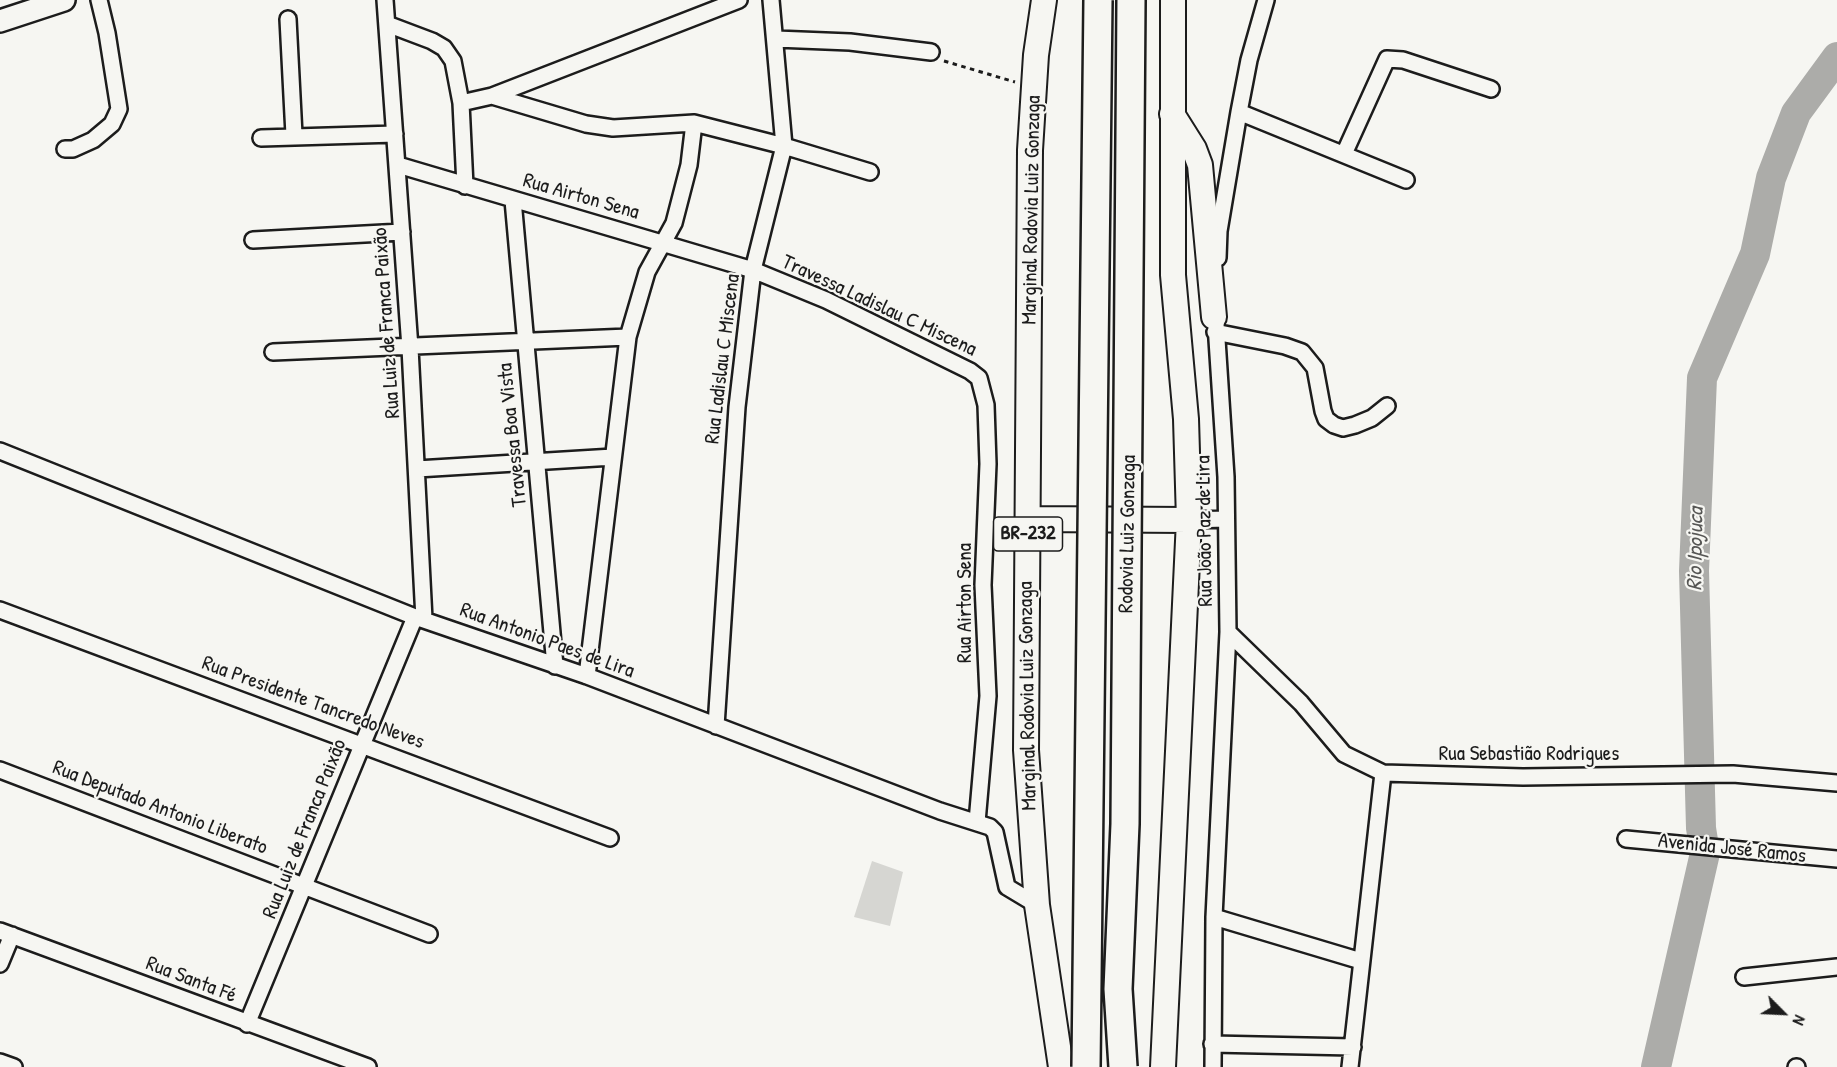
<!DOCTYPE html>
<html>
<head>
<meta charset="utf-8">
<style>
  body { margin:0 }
  #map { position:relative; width:1837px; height:1067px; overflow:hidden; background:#f6f6f2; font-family:"Patrick Hand",sans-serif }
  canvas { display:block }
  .north { position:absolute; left:1753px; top:983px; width:60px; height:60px; -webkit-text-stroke:4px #f6f6f2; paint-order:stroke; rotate:114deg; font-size:16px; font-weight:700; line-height:24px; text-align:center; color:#1c1c1c }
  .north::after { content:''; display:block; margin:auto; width:21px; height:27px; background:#1c1c1c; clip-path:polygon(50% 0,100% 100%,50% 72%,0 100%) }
</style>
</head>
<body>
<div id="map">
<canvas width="1837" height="1067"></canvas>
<div class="north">N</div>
</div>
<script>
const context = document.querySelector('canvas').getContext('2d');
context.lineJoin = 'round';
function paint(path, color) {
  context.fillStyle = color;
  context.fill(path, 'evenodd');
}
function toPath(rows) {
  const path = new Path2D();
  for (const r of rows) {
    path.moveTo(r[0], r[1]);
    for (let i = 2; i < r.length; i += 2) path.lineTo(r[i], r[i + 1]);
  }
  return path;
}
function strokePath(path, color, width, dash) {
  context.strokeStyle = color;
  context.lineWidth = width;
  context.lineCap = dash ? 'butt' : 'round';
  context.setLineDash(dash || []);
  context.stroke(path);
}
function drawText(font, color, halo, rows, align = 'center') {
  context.font = font + ' "Patrick Hand",sans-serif';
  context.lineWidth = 4.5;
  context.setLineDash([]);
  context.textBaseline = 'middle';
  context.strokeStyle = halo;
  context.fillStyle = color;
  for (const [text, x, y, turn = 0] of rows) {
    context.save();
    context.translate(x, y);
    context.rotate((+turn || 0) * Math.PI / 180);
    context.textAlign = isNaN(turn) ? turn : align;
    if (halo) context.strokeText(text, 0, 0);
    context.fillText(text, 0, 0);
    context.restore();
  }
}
paint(toPath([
  [872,861,903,872,890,926,854,917]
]), '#d6d6d2');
strokePath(toPath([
  [1656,1067,1705,853,1701,828,1694,571,1702,378,1755,254,1771,178,1796,113,1837,57]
]), '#acaca9', 30);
const street = toPath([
  [385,0,410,348,424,619],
  [288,19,294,135],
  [387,24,432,41,444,48,453,61,461,103,465,186],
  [776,39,850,42,931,52],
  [492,96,739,0],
  [461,103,492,96,586,124,613,128,694,123,784,146,870,172],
  [1239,112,1406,180],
  [261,138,395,134],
  [65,149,73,149,93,140,112,124,119,109,107,33,99,0],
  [1344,154,1387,59,1403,60,1491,89],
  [398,165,753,270,826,300,970,371,979,378,986,405,988,464,983,585,988,696,977,822],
  [513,200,555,666],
  [253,240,402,232],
  [1218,258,1219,231,1239,112,1249,60,1266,0],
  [1215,332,1285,346,1302,352,1315,368,1323,411,1326,419,1334,425,1343,428,1355,425,1372,418,1387,406],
  [273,352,628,337],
  [0,451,415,617,587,676,940,811,990,827,995,832,1007,887,1037,905],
  [417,469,613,457],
  [1189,520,1226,519],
  [0,610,610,838],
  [1228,632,1301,703,1344,754,1383,773,1523,777,1733,774,1837,783],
  [587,676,628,337,647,272,674,223,689,165,694,123],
  [716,726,737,407,753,270,784,146,771,0],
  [0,770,429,934],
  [1626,839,1837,859],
  [1214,917,1361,961],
  [0,931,368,1067],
  [0,964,12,935],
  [1744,977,1837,967],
  [247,1024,415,617],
  [1212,1044,1353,1047],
  [0,1062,14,1067],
  [1213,1067,1214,917,1228,632,1226,477,1215,309],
  [1350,1067,1383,773],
  [1796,1067,1797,1067]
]);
const secondary = toPath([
  [0,21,64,0]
]);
const primary = toPath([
  [1044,0,1036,55,1030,150,1026,750,1037,905,1061,1067],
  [1172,114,1194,149,1200,165,1214,317],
  [1028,519,1189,520],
  [1163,1067,1189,520,1186,419,1173,275,1173,0]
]);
strokePath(street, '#1c1c1c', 20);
strokePath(secondary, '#1c1c1c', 26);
strokePath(primary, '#1c1c1c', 28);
strokePath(toPath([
  [944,61,1015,82]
]), '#1c1c1c', 3, [4.5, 4.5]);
strokePath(street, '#f6f6f2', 15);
strokePath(secondary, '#f6f6f2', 21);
strokePath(primary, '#f6f6f2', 24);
const highwayBridge = toPath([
  [1086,1067,1098,0],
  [1123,1067,1118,989,1125,824,1131,0]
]);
strokePath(highwayBridge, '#1c1c1c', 32, []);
strokePath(highwayBridge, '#f6f6f2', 27);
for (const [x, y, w] of [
  [1028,534,69]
]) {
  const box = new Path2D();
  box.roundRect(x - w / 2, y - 17, w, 34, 4.5);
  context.fillStyle = '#f6f6f2';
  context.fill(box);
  strokePath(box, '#1c1c1c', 1.5);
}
drawText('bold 20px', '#1c1c1c', null, [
  ["BR-232",1028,534]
]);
drawText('21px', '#1c1c1c', '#f6f6f2', [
  ["Rua Airton Sena",581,197,16],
  ["Marginal Rodovia Luiz Gonzaga",1032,210,-89],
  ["Travessa Ladislau C Miscena",879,306,25],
  ["Rua Luiz de Franca Paixão",387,323,-94],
  ["Rua Ladislau C Miscena",723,359,-83],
  ["Travessa Boa Vista",513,435,-96],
  ["Rua João Paz de Lira",1205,531,-91],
  ["Rodovia Luiz Gonzaga",1128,534,-89],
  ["Rua Airton Sena",965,603,-90],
  ["Rua Antonio Paes de Lira",547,641,20],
  ["Marginal Rodovia Luiz Gonzaga",1028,696,-91],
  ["Rua Presidente Tancredo Neves",313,703,20],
  ["Rua Sebastião Rodrigues",1529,754],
  ["Rua Deputado Antonio Liberato",160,808,21],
  ["Rua Luiz de Franca Paixão",305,829,-68],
  ["Avenida José Ramos",1732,849,6],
  ["Rua Santa Fé",191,980,21]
]);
drawText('italic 22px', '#565654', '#f6f6f2', [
  ["Rio Ipojuca",1696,549,-89]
]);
</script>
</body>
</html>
